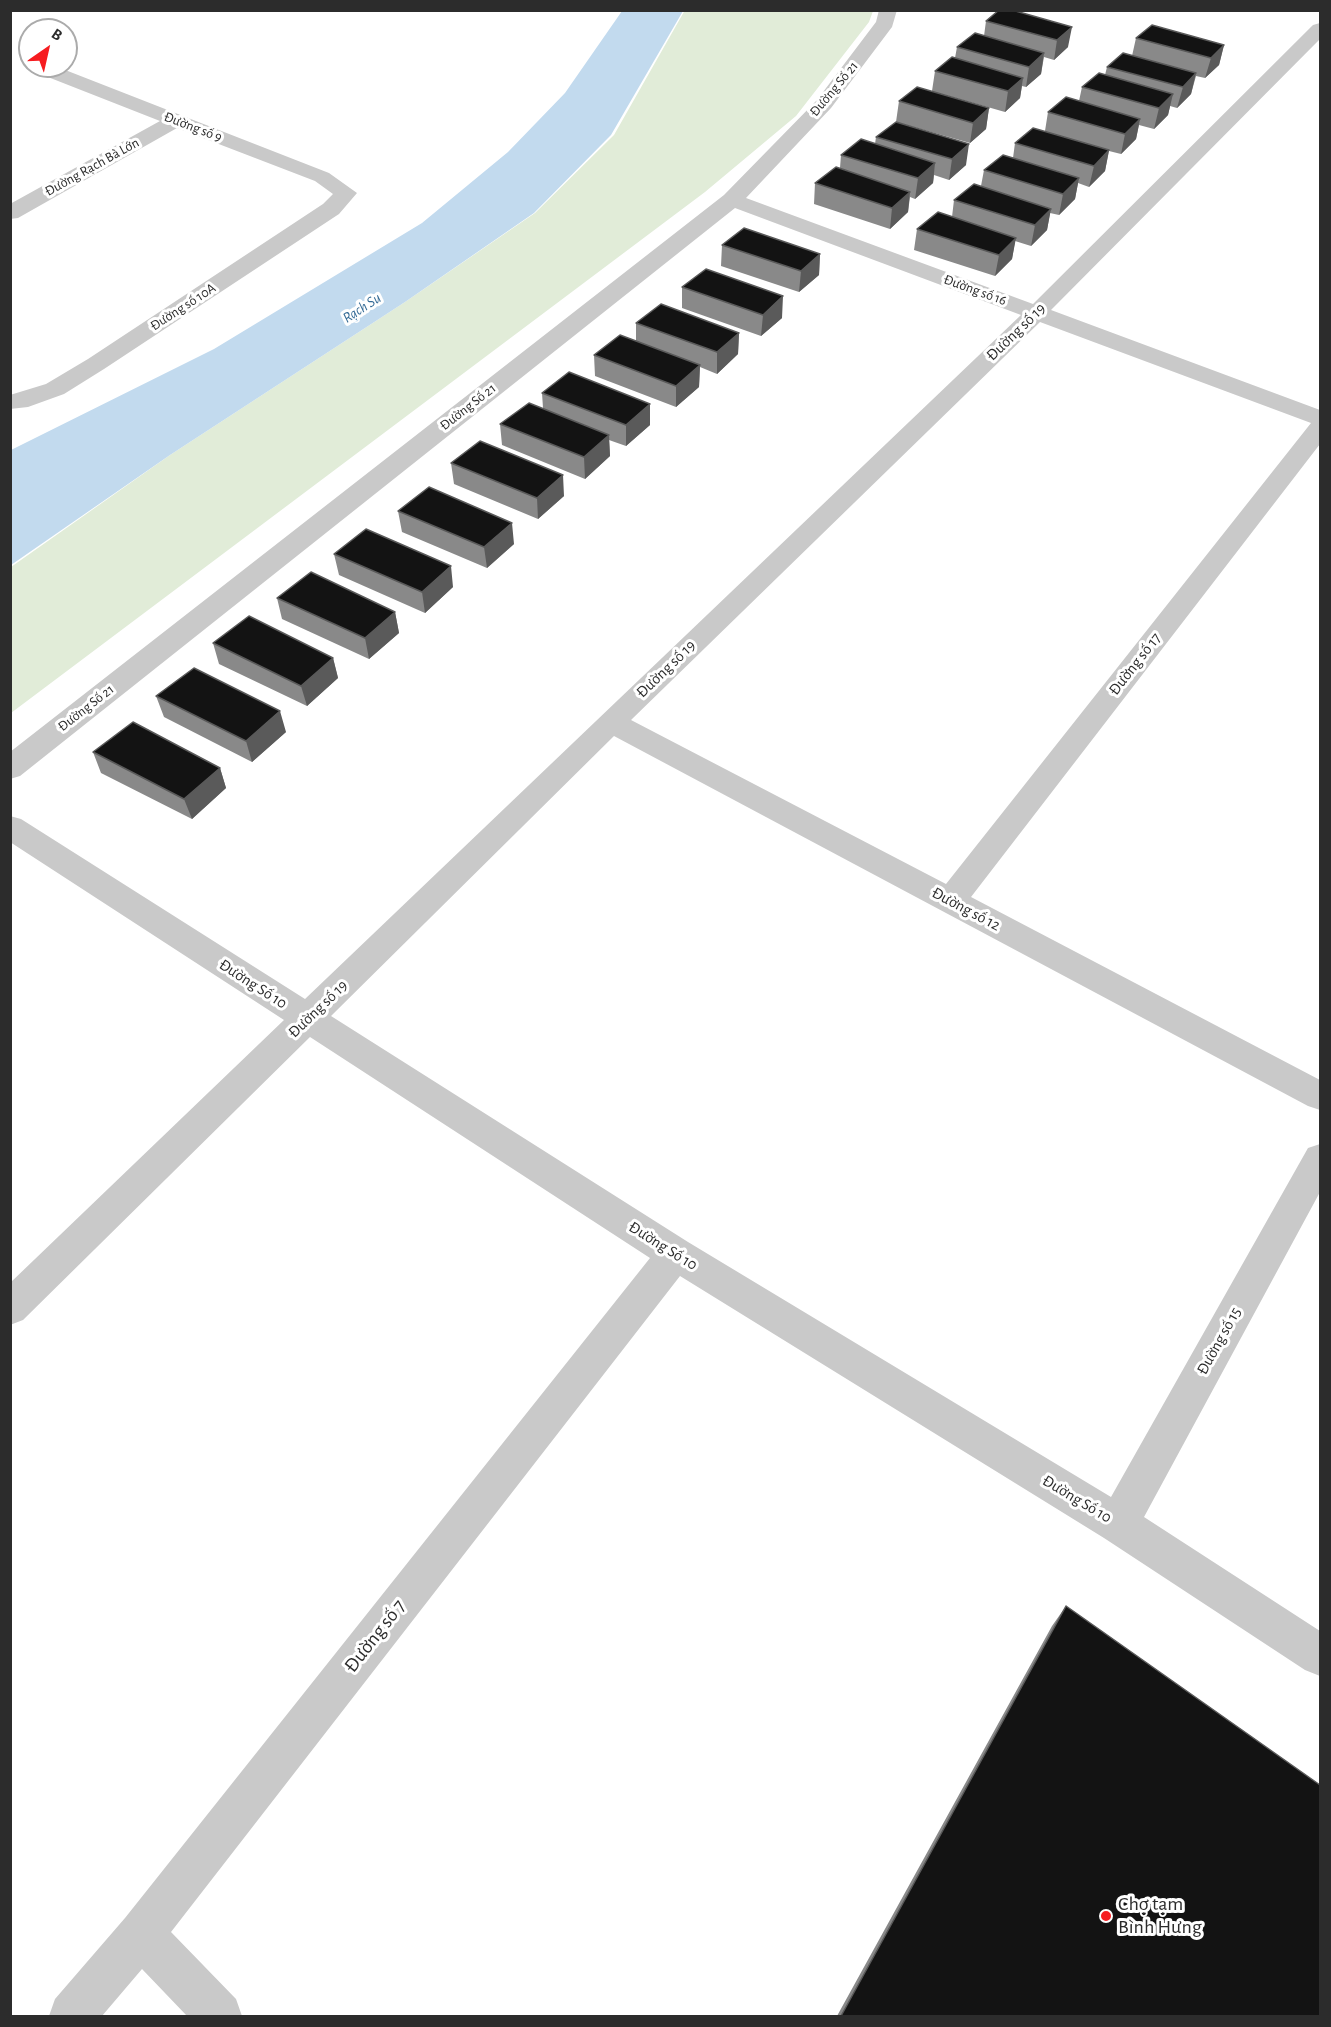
<!DOCTYPE html>
<html>
<head>
<meta charset="utf-8">
<style>
  body { margin:0 }
  #map { position:relative; width:1331px; height:2027px; overflow:hidden; background:#fff; font-family:"Alegreya Sans",sans-serif }
  canvas { display:block }
  .frame { position:absolute; inset:0; border:12px solid #2c2c2c; pointer-events:none }
  .north { position:absolute; left:18px; top:18px; width:60px; height:60px; box-sizing:border-box; background:#fff; border:2px solid #ababab; border-radius:50%; rotate:34deg; font-size:16px; font-weight:700; line-height:24px; text-align:center; color:#2c2c2c }
  .north::after { content:''; display:block; margin:auto; width:21px; height:27px; background:#f61c20; clip-path:polygon(50% 0,100% 100%,50% 72%,0 100%) }
</style>
</head>
<body>
<div id="map">
<canvas width="1331" height="2027"></canvas>
<div class="frame"></div>
<div class="north">B</div>
</div>
<script>
const context = document.querySelector('canvas').getContext('2d');
context.lineJoin = 'round';
function paint(path, color) {
  context.fillStyle = color;
  context.fill(path, 'evenodd');
}
function toPath(rows) {
  const path = new Path2D();
  for (const r of rows) {
    path.moveTo(r[0], r[1]);
    for (let i = 2; i < r.length; i += 2) path.lineTo(r[i], r[i + 1]);
  }
  return path;
}
function strokePath(path, color, width, dash) {
  context.strokeStyle = color;
  context.lineWidth = width;
  context.lineCap = dash ? 'butt' : 'round';
  context.setLineDash(dash || []);
  context.stroke(path);
}
function drawText(font, color, halo, rows, align = 'center') {
  context.font = font + ' "Alegreya Sans",sans-serif';
  context.lineWidth = 6;
  context.setLineDash([]);
  context.textBaseline = 'middle';
  context.strokeStyle = halo;
  context.fillStyle = color;
  for (const [text, x, y, turn = 0] of rows) {
    context.save();
    context.translate(x, y);
    context.rotate((+turn || 0) * Math.PI / 180);
    context.textAlign = isNaN(turn) ? turn : align;
    if (halo) context.strokeText(text, 0, 0);
    context.fillText(text, 0, 0);
    context.restore();
  }
}
paint(toPath([
  [685,10,873,11,869,22,796,116,705,192,11,713,11,567,170,455,405,302,535,213,614,135]
]), '#e1ecd8');
paint(toPath([
  [622,11,683,11,611,135,534,213,405,302,170,455,11,565,11,450,214,349,422,223,508,152,565,93]
]), '#c2daee');
paint(toPath([
  [879,10,897,10,892,27,831,108,746,198,1033,304,1313,25,1320,23,1320,39,1051,310,1320,410,1320,444,971,897,1320,1080,1320,1110,1308,1106,614,736,331,1016,688,1242,1111,1497,1308,1148,1320,1144,1320,1192,1144,1517,1320,1631,1320,1676,1305,1670,1104,1538,680,1276,171,1932,236,1999,242,2016,187,2016,142,1969,102,2016,49,2016,55,1999,125,1918,650,1258,310,1037,23,1320,10,1325,10,1283,284,1020,10,842,10,816,21,819,305,999,1021,315,735,208,20,776,10,779,10,752,724,195,817,100,876,22,879,10],
  [1040,322,1311,423,946,884,631,720,1040,322],
  [30,62,30,66,55,66,329,173,357,193,339,214,104,369,64,394,28,407,10,409,10,395,46,384,88,359,323,204,333,194,315,181,177,128,18,218,10,219,10,204,160,121,30,70,27,66,30,62]
]), '#c9c9c9');
paint(toPath([
  [1012,10,1068,47,1054,60,1044,57,1041,74,1026,87,1022,86,1020,98,1005,112,935,92,989,108,986,129,970,143,896,122,899,101,932,91,935,71,955,58,957,47,984,36,986,21],
  [1136,38,1224,45,1219,65,1205,78,1196,76,1191,94,1177,108,1170,106,1168,115,1154,129,1139,125,1136,139,1121,154,1109,151,1105,171,1089,187,1078,183,1075,199,1059,215,1050,213,1047,230,1031,246,1015,241,1012,259,995,276,914,250,917,229,952,217,954,200,981,186,984,170,1013,158,1015,143,1045,131,1048,112,1079,101,1082,87,1105,75,1107,67,1132,56],
  [896,122,966,165,949,180,934,175,933,183,915,199,910,197,908,212,890,229,814,204,815,183,840,168,841,155,875,144,876,137],
  [722,245,820,254,819,275,799,292,721,266],
  [682,287,782,318,761,336,682,308],
  [636,323,739,333,738,354,717,374,700,367,699,387,676,407,595,376,594,355,636,342],
  [542,393,650,425,626,446,609,440,610,456,585,479,502,445,500,424,543,408],
  [451,463,564,496,538,519,454,484],
  [398,511,514,544,487,568,402,532],
  [334,554,453,587,425,613,339,575],
  [277,598,395,612,399,633,369,659,282,619],
  [213,643,333,658,338,678,307,706,219,664],
  [156,696,286,732,252,762,164,717],
  [93,752,220,768,226,788,192,819,101,773],
  [1066,1606,1320,2016,837,2016,1052,1626]
]), '#898989');
paint(toPath([
  [1072,27,1068,47,1054,60,1057,40],
  [1224,45,1219,65,1205,78,1211,58],
  [1044,53,1041,74,1026,87,1029,67],
  [1196,73,1191,94,1177,108,1183,87],
  [1023,78,1020,98,1005,112,1008,91],
  [1173,94,1168,115,1154,129,1159,108],
  [989,108,986,129,970,143,973,123],
  [1140,119,1136,139,1121,154,1125,134],
  [969,144,966,165,949,180,952,159],
  [1109,150,1105,171,1089,187,1094,166],
  [935,163,933,183,915,199,918,178],
  [1079,178,1075,199,1059,215,1063,194],
  [910,192,908,212,890,229,892,208],
  [1051,209,1047,230,1031,246,1035,225],
  [1016,238,1012,259,995,276,999,255],
  [820,254,819,275,799,292,801,271],
  [783,296,782,318,761,336,763,315],
  [739,333,738,354,717,374,717,352],
  [700,365,699,387,676,407,676,386],
  [650,404,650,425,626,446,626,425],
  [609,435,610,456,585,479,584,457],
  [563,475,564,496,538,519,537,498],
  [512,523,514,544,487,568,484,547],
  [451,566,453,587,425,613,422,592],
  [395,612,399,633,369,659,365,638],
  [333,658,338,678,307,706,301,686],
  [280,711,286,732,252,762,246,741],
  [220,768,226,788,192,819,184,799]
]), '#5a5a5a');
const building = toPath([
  [999,10,1012,10,1072,27,1057,40,986,21,999,10],
  [1152,25,1224,45,1211,58,1136,38,1152,25],
  [975,33,1044,53,1029,67,957,47,975,33],
  [1123,53,1196,73,1183,87,1107,67,1123,53],
  [952,57,1023,78,1008,91,935,71,952,57],
  [1099,73,1173,94,1159,108,1082,87,1099,73],
  [917,87,989,108,973,123,899,101,917,87],
  [1066,97,1140,119,1125,134,1048,112,1066,97],
  [896,122,969,144,952,159,876,137,896,122],
  [1033,128,1109,150,1094,166,1015,143,1033,128],
  [861,139,935,163,918,178,841,155,861,139],
  [1003,155,1079,178,1063,194,984,170,1003,155],
  [836,167,910,192,892,208,815,183,836,167],
  [974,184,1051,209,1035,225,954,200,974,184],
  [938,212,1016,238,999,255,917,229,938,212],
  [744,228,820,254,801,271,722,245,744,228],
  [706,269,783,296,763,315,682,287,706,269],
  [661,304,739,333,717,352,636,323,661,304],
  [620,335,700,365,676,386,594,355,620,335],
  [569,372,650,404,626,425,542,393,569,372],
  [529,403,609,435,584,457,500,424,529,403],
  [480,441,563,475,537,498,451,463,480,441],
  [429,487,512,523,484,547,398,511,429,487],
  [366,529,451,566,422,592,334,554,366,529],
  [311,572,395,612,365,638,277,598,311,572],
  [249,616,333,658,301,686,213,643,249,616],
  [194,668,280,711,246,741,156,696,194,668],
  [133,722,220,768,184,799,93,752,133,722],
  [1066,1606,1320,1785,1320,2016,841,2016,1066,1606]
]);
paint(building, '#131313');
strokePath(building, '#5a5a5a', 1.5);
for (const [x, y, r, color] of [
  [1106,1916,6,"#f61c20"]
]) {
  const dot = new Path2D();
  dot.arc(x, y, r, 0, 2 * Math.PI);
  context.fillStyle = color;
  context.fill(dot);
  strokePath(dot, '#fff', 2);
}
drawText('14px', '#2c2c2c', '#fff', [
  ["Đường Số 21",834,89,-50],
  ["Đường số 9",193,127,21],
  ["Đường Rạch Bà Lớn",92,167,-29],
  ["Đường số 16",975,290,20],
  ["Đường số 10A",183,307,-33],
  ["Đường Số 21",468,407,-38],
  ["Đường Số 21",86,708,-38]
]);
drawText('italic 15px', '#336a95', '#fff', [
  ["Rạch Su",362,308,-33]
]);
drawText('16px', '#2c2c2c', '#fff', [
  ["Đường số 19",1016,332,-44],
  ["Đường số 17",1135,664,-52],
  ["Đường số 19",666,669,-44],
  ["Đường số 12",966,909,28],
  ["Đường Số 10",253,984,33],
  ["Đường số 19",318,1009,-44],
  ["Đường Số 10",663,1246,32],
  ["Đường số 15",1219,1341,-61],
  ["Đường Số 10",1077,1499,31]
]);
drawText('20px', '#2c2c2c', '#fff', [
  ["Đường số 7",375,1636,-52]
]);
drawText('20px', '#2c2c2c', '#fff', [
  ["Chợ tạm",1118,1904],
  ["Bình Hưng",1118,1927]
], 'left');
</script>
</body>
</html>
